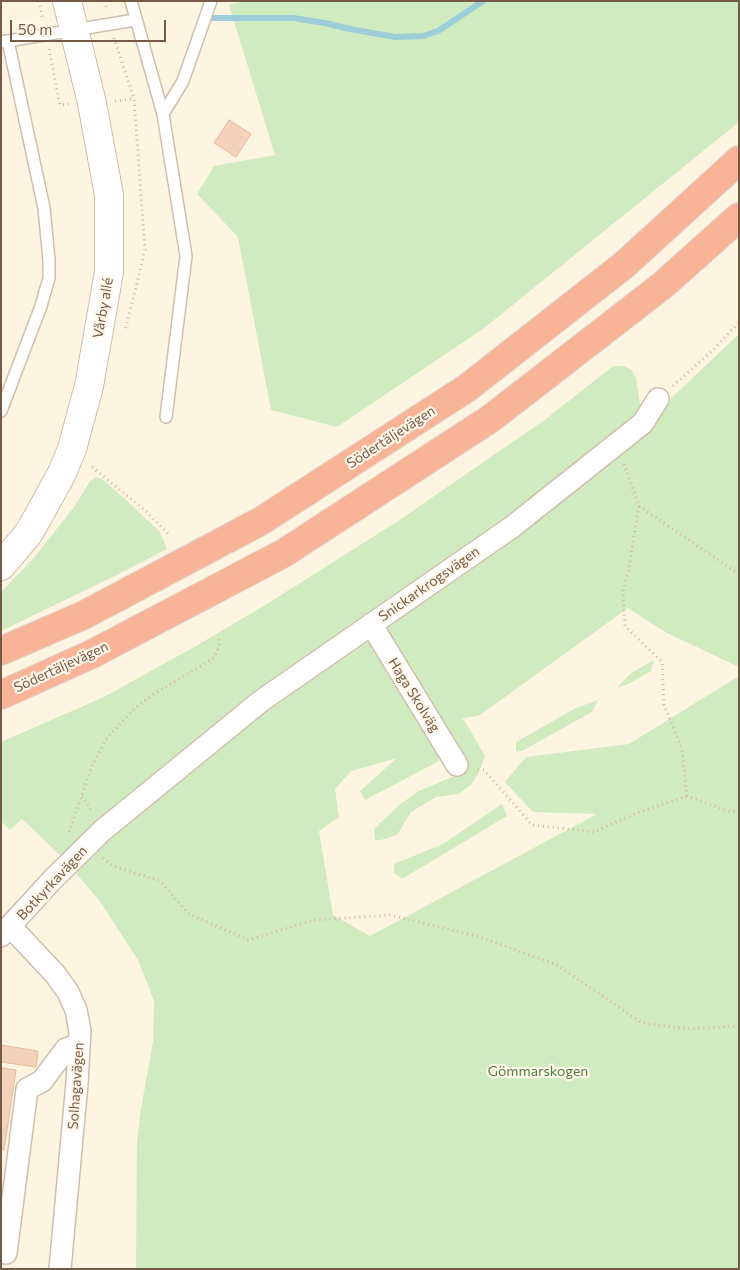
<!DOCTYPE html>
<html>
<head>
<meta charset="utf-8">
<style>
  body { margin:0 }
  #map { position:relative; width:740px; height:1270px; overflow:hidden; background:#fdf4e2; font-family:Commissioner,sans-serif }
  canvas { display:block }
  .frame { position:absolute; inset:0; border:2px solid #755a48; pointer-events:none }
  .scale { position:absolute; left:10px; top:20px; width:156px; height:22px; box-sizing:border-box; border:2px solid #755a48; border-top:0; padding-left:6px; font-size:15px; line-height:18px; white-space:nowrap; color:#755a48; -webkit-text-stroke:4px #fff7e9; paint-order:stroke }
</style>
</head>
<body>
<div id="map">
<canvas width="740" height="1270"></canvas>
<div class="frame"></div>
<div class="scale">50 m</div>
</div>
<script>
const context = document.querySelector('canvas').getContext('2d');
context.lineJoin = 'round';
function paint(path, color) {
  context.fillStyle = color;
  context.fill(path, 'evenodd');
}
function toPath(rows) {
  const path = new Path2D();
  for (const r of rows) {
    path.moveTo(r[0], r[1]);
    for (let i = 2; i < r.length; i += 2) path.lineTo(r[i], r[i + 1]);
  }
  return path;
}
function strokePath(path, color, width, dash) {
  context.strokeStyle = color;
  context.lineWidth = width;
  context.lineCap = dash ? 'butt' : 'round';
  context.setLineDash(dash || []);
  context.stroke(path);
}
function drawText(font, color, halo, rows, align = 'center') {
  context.font = font + ' Commissioner,sans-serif';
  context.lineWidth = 4.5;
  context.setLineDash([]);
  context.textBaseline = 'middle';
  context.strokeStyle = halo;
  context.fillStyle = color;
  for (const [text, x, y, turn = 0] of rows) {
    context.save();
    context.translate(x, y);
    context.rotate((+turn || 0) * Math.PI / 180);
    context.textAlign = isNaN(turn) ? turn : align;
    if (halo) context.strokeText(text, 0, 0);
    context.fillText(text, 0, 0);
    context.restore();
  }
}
paint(toPath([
  [246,1,739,1,739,122,483,329,337,427,271,410,238,237,197,194,214,166,275,155,229,5],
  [739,334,739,667,665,632,628,608,480,715,461,719,464,720,485,756,479,772,471,785,458,794,436,797,411,812,397,835,381,840,375,840,374,829,399,805,419,791,459,774,467,760,456,740,447,726,434,738,439,761,365,800,360,791,397,758,351,771,335,789,339,817,319,831,333,915,370,936,597,814,533,812,505,782,526,757,629,744,739,676,739,1269,136,1269,137,1142,140,1115,153,1041,154,1001,138,960,99,900,59,854,22,819,10,830,1,821,1,742,104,697,196,646,267,604,398,521,546,419,613,366,624,366,632,370,636,378,640,404,647,421],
  [96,477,102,479,124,498,160,532,167,549,117,575,1,631,1,592,33,559,74,507,91,480],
  [654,660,651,671,628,684,617,688,631,673],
  [598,700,592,712,524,750,516,752,516,742,576,708],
  [502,804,507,816,402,879,394,873,394,864,443,844]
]), '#d0ebc0');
strokePath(toPath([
  [211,18,293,18,325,23,350,29,395,37,423,36,438,31,483,1]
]), '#9ccdd9', 6);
const building = toPath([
  [229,120,251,134,236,157,214,143,229,120],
  [1,1045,38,1051,36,1067,1,1062,1,1045],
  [1,1068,16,1070,4,1150,1,1149,1,1068]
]);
paint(building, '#f3d2b9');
strokePath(building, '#e6b999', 1);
const lane = toPath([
  [131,1,163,114,186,256,166,417],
  [1,42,135,20],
  [163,114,183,81,211,1],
  [1,411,41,306,49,278,49,260,44,208,8,41]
]);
const street = toPath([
  [371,624,457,765],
  [11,927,55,974,68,992,76,1010,80,1031,77,1083,60,1269],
  [1,936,53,879,103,830,261,701,512,527,643,423,658,399],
  [6,1253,27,1089,42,1081,66,1049,79,1045]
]);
const secondary = toPath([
  [1,566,28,534,39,515,62,473,72,449,89,386,109,272,109,195,92,103,67,1]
]);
const highway = toPath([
  [1,651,84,615,261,521,467,388,624,265,739,160],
  [1,695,92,654,284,553,490,419,663,285,739,217]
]);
strokePath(lane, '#d0beac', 14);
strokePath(street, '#d0beac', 24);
strokePath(secondary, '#d4bda9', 30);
strokePath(highway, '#ded7d3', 30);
strokePath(toPath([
  [39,1,43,20],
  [105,1,107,10],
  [114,38,134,99,145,250,125,331],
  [49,49,60,105,69,104],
  [115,101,134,99],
  [673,386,714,349,739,322],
  [624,464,639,506,628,573,623,591,625,626,662,662,664,705,682,749,687,796,731,812,739,811],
  [92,467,147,512,169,535],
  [639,506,739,574],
  [478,769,484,770,532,825,594,832,637,813,687,796],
  [82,796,92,812],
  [69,832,92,766,107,738,134,709,154,694,214,658,219,647,219,636],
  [103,858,113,866,160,881,189,914,248,940,314,920,391,915,480,937,557,965,642,1023,688,1029,739,1026]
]), '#d8b69c', 3, [1, 4]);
strokePath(lane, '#fff', 11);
strokePath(street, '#fff', 21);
strokePath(secondary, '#fff', 28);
strokePath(highway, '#f9b497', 28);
drawText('14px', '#755a48', '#fff7e9', [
  ["Vårby allé",103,308,-80],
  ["Södertäljevägen",391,437,-33],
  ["Snickarkrogsvägen",429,584,-35],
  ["Södertäljevägen",61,667,-25],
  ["Haga Skolväg",414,695,58],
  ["Botkyrkavägen",52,883,-47],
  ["Solhagavägen",76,1086,-86]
]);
drawText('14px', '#4f7c40', '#fff7e9', [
  ["Gömmarskogen",538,1071]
]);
</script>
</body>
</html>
